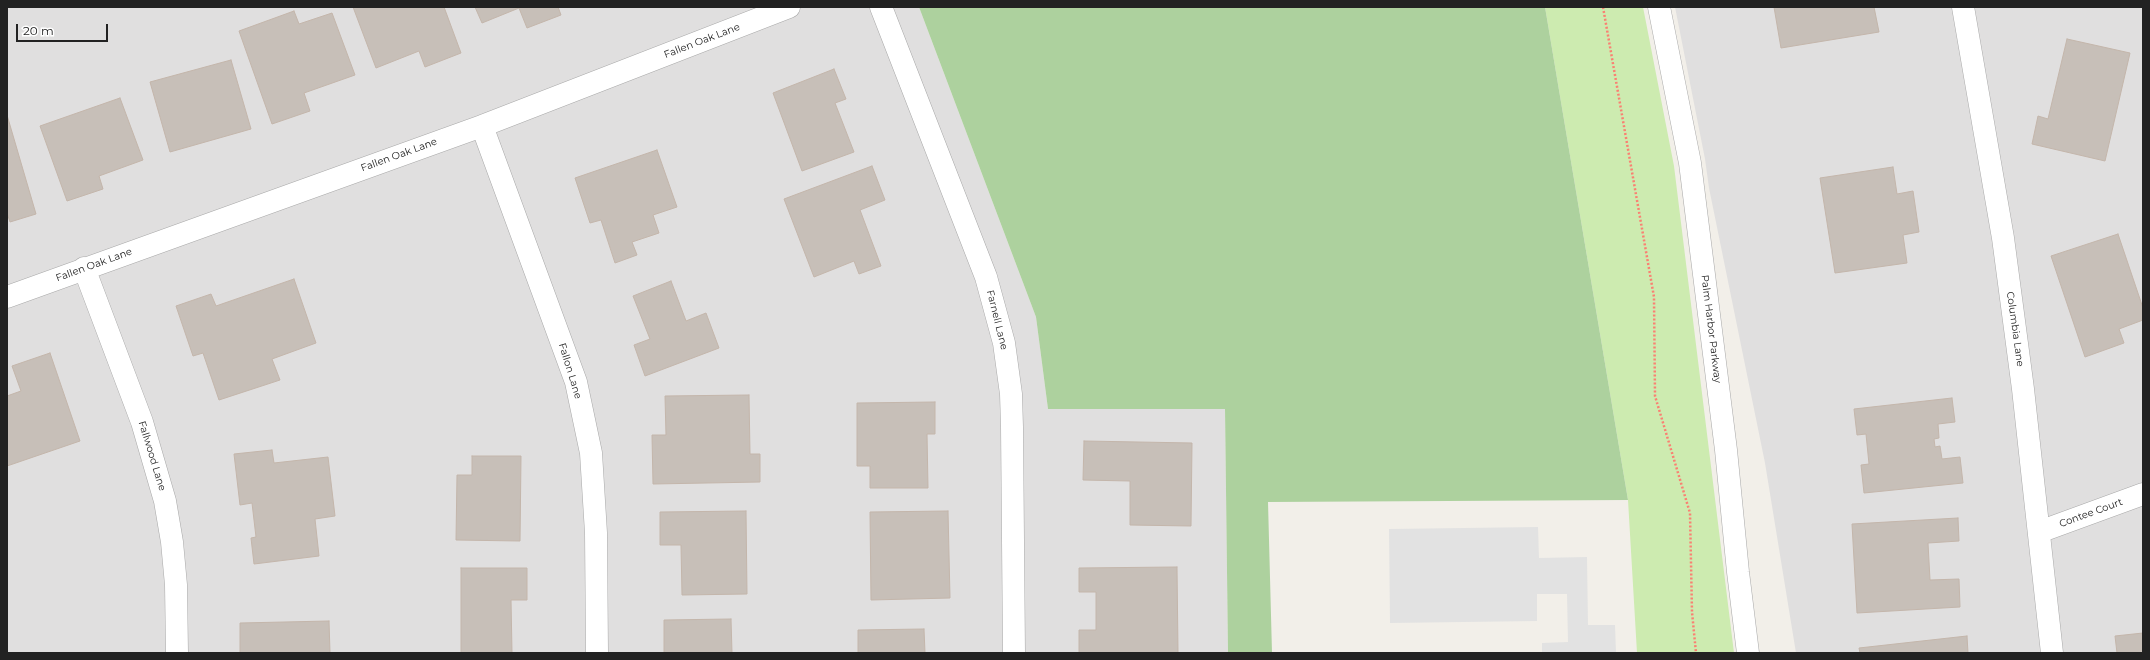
<!DOCTYPE html>
<html>
<head>
<meta charset="utf-8">
<style>
  body { margin:0 }
  #map { position:relative; width:2150px; height:660px; overflow:hidden; background:#f2efe9; font-family:Montserrat,sans-serif }
  canvas { display:block }
  .frame { position:absolute; inset:0; border:8px solid #222; pointer-events:none }
  .scale { position:absolute; left:16px; top:24px; width:92px; height:18px; box-sizing:border-box; border:2px solid #222; border-top:0; padding-left:5px; font-size:12px; line-height:14px; white-space:nowrap; color:#222; -webkit-text-stroke:3px #fff; paint-order:stroke }
</style>
</head>
<body>
<div id="map">
<canvas width="2150" height="660"></canvas>
<div class="frame"></div>
<div class="scale">20 m</div>
</div>
<script>
const context = document.querySelector('canvas').getContext('2d');
context.lineJoin = 'round';
function paint(path, color) {
  context.fillStyle = color;
  context.fill(path, 'evenodd');
}
function toPath(rows) {
  const path = new Path2D();
  for (const r of rows) {
    path.moveTo(r[0], r[1]);
    for (let i = 2; i < r.length; i += 2) path.lineTo(r[i], r[i + 1]);
  }
  return path;
}
function strokePath(path, color, width, dash) {
  context.strokeStyle = color;
  context.lineWidth = width;
  context.lineCap = dash ? 'butt' : 'round';
  context.setLineDash(dash || []);
  context.stroke(path);
}
function drawText(font, color, halo, rows, align = 'center') {
  context.font = font + ' Montserrat,sans-serif';
  context.lineWidth = 3;
  context.setLineDash([]);
  context.textBaseline = 'middle';
  context.strokeStyle = halo;
  context.fillStyle = color;
  for (const [text, x, y, turn = 0] of rows) {
    context.save();
    context.translate(x, y);
    context.rotate((+turn || 0) * Math.PI / 180);
    context.textAlign = isNaN(turn) ? turn : align;
    if (halo) context.strokeText(text, 0, 0);
    context.fillText(text, 0, 0);
    context.restore();
  }
}
paint(toPath([
  [7,7,919,7,1036,317,1048,409,1225,409,1228,653,7,653],
  [1675,7,2143,7,2143,653,1796,653,1765,463,1709,188,1705,159]
]), '#e0dfdf');
paint(toPath([
  [1545,7,1643,7,1674,166,1734,653,1637,653,1628,500]
]), '#cdebb0');
paint(toPath([
  [919,7,1545,7,1628,500,1268,502,1272,653,1228,653,1225,409,1048,409,1036,317]
]), '#add19e');
paint(toPath([
  [1538,527,1539,558,1587,557,1588,625,1615,625,1616,653,1542,653,1542,643,1568,642,1567,594,1537,594,1537,621,1390,623,1389,529]
]), '#e2e2e2');
const building = toPath([
  [353,7,444,7,461,53,425,67,419,51,376,68,353,7],
  [475,7,558,7,561,15,527,28,519,8,482,23,475,7],
  [1774,7,1874,7,1879,32,1781,48,1774,7],
  [294,11,299,24,332,13,355,75,304,93,310,111,272,124,239,31,294,11],
  [2067,39,2130,53,2105,161,2032,144,2038,116,2048,119,2067,39],
  [231,60,251,129,170,152,150,82,231,60],
  [834,69,846,99,835,103,854,152,802,171,773,93,834,69],
  [120,98,143,160,99,176,103,189,67,201,40,126,120,98],
  [7,115,36,214,10,222,7,213,7,115],
  [657,150,677,207,653,215,659,233,632,242,637,255,615,263,601,220,590,223,575,178,657,150],
  [872,166,885,200,860,210,881,266,859,274,854,261,814,277,784,199,872,166],
  [1893,167,1897,194,1913,191,1919,232,1903,235,1907,263,1835,273,1820,178,1893,167],
  [2118,234,2143,308,2143,320,2119,329,2124,343,2085,357,2051,256,2118,234],
  [294,279,316,343,272,359,280,380,219,400,203,353,193,356,176,306,211,294,216,306,294,279],
  [671,281,686,321,706,313,719,348,645,376,634,345,650,339,633,296,671,281],
  [50,353,80,441,7,466,7,396,21,391,12,366,50,353],
  [749,395,750,454,760,454,760,482,653,484,652,435,666,435,665,396,749,395],
  [1952,398,1955,422,1938,424,1939,438,1934,439,1935,447,1940,446,1942,459,1960,457,1963,483,1864,493,1861,465,1869,464,1866,434,1857,435,1854,409,1952,398],
  [935,402,935,434,927,434,928,488,870,488,870,466,857,466,857,403,935,402],
  [1084,441,1192,443,1191,526,1130,525,1130,481,1083,480,1084,441],
  [272,450,274,463,328,457,335,516,315,519,319,556,254,564,251,538,256,537,252,503,240,505,234,454,272,450],
  [472,456,521,456,520,541,456,540,457,475,472,475,472,456],
  [746,511,747,594,682,595,681,545,660,545,660,512,746,511],
  [948,511,950,598,871,600,870,512,948,511],
  [1958,518,1959,541,1928,543,1930,580,1959,579,1960,607,1857,613,1852,524,1958,518],
  [1177,567,1178,653,1079,653,1079,630,1096,630,1096,592,1079,592,1079,568,1177,567],
  [461,568,527,568,527,600,511,600,512,653,461,653,461,568],
  [731,619,732,653,664,653,664,620,731,619],
  [329,621,330,653,240,653,240,623,329,621],
  [924,629,925,653,858,653,858,630,924,629],
  [2143,633,2143,653,2117,653,2115,636,2143,633],
  [1967,636,1968,653,1860,653,1859,648,1967,636]
]);
paint(building, '#c7bfb8');
strokePath(building, '#c4b6ab', 1);
const minor = toPath([
  [881,7,986,277,1004,343,1011,394,1012,427,1014,653],
  [1963,7,2003,238,2023,389,2052,653],
  [482,126,576,382,591,453,596,533,597,653],
  [84,268,142,422,165,501,172,542,176,585,177,653],
  [7,297,482,126,789,7],
  [2039,532,2143,494]
]);
const tertiary = toPath([
  [1659,7,1690,163,1726,450,1738,572,1748,653]
]);
strokePath(minor, '#a9a9a9', 23);
strokePath(tertiary, '#a9a9a9', 23);
strokePath(toPath([
  [1603,7,1654,297,1655,396,1690,513,1692,612,1696,653]
]), '#fa8072', 2.5, [2, 2]);
strokePath(minor, '#fff', 22);
strokePath(tertiary, '#fff', 22);
drawText('10px', '#222', '#fff', [
  ["Fallen Oak Lane",702,41,-21],
  ["Fallen Oak Lane",399,155,-20],
  ["Fallen Oak Lane",94,265,-20],
  ["Farnell Lane",997,320,76],
  ["Palm Harbor Parkway",1711,329,83],
  ["Columbia Lane",2015,329,82],
  ["Fallon Lane",570,371,73],
  ["Fallwood Lane",152,456,73],
  ["Contee Court",2091,513,-20]
]);
</script>
</body>
</html>
